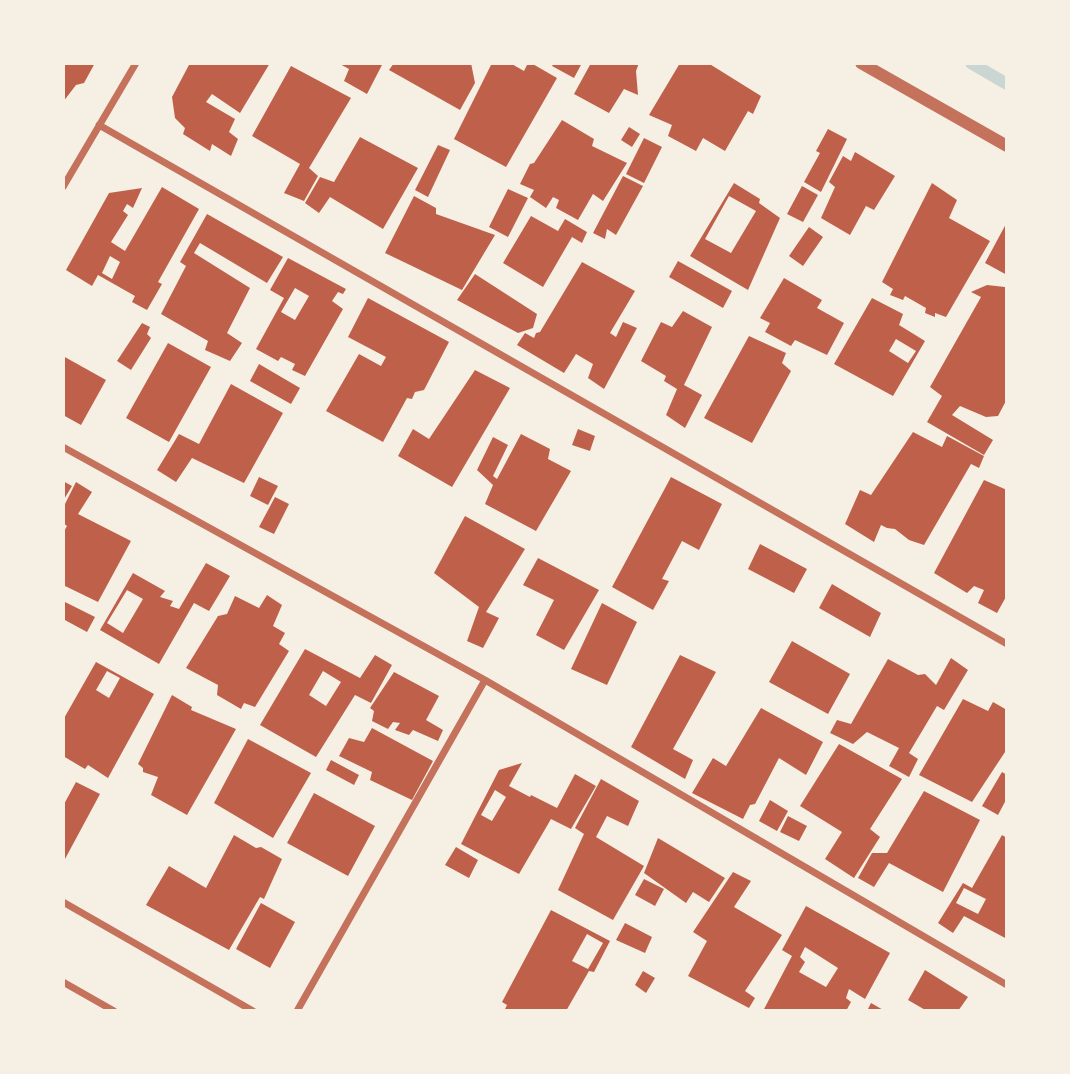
<!DOCTYPE html>
<html>
<head>
<meta charset="utf-8">
<style>
  body { margin:0 }
  #map { position:relative; width:1070px; height:1074px; overflow:hidden; background:#f6efe4; font-family:"Noto Sans",sans-serif }
  canvas { display:block }
  .frame { position:absolute; inset:0; border:65px solid #f6efe4; pointer-events:none }
</style>
</head>
<body>
<div id="map">
<canvas width="1070" height="1074"></canvas>
<div class="frame"></div>
</div>
<script>
const context = document.querySelector('canvas').getContext('2d');
context.lineJoin = 'round';
function toPath(rows) {
  const path = new Path2D();
  for (const r of rows) {
    path.moveTo(r[0], r[1]);
    for (let i = 2; i < r.length; i += 2) path.lineTo(r[i], r[i + 1]);
  }
  return path;
}
function strokePath(path, color, width, dash) {
  context.strokeStyle = color;
  context.lineWidth = width;
  context.lineCap = dash ? 'butt' : 'round';
  context.setLineDash(dash || []);
  context.stroke(path);
}
function paint(path, color) {
  context.fillStyle = color;
  context.fill(path, 'evenodd');
}
strokePath(toPath([
  [971,63,1007,84]
]), '#c9d6d2', 12);
paint(toPath([
  [63,63,95,63,84,83,76,85,63,102],
  [190,63,270,63,240,113,212,94,206,102,235,119,229,132,238,139,231,156,212,144,210,151,183,134,185,128,175,118,172,97],
  [338,63,383,63,367,94,344,81,349,69],
  [394,63,471,63,475,83,460,110,389,70],
  [492,63,510,63,524,71,528,63,531,63,557,78,506,167,454,139],
  [554,63,582,63,574,78,552,66],
  [591,63,639,63,636,71,638,95,624,89,609,113,574,94],
  [680,63,708,63,761,96,753,114,748,111,725,151,703,138,696,151,668,136,672,125,649,115],
  [291,66,351,98,309,168,318,176,304,201,284,193,300,164,252,136],
  [562,120,594,139,592,146,627,163,603,201,593,194,578,220,556,208,559,200,553,197,546,208,530,197,534,190,520,184,530,164,534,163],
  [629,127,640,134,632,147,621,140],
  [828,129,847,139,821,192,804,182,820,153,816,151],
  [360,137,418,168,383,229,330,197,319,213,305,203,320,177,334,182],
  [644,138,662,147,644,183,626,174],
  [438,145,450,150,428,197,415,190],
  [855,152,895,176,874,210,866,206,850,235,821,218,835,187,829,182,843,156,851,161],
  [623,176,643,186,616,235,607,229,605,239,593,233],
  [734,183,760,199,759,203,780,218,748,290,690,256],
  [729,196,756,211,731,253,705,239],
  [932,183,957,200,949,218,990,241,946,317,935,313,935,317,925,313,926,308,905,296,903,300,890,295,893,289,882,282],
  [802,186,818,195,803,222,787,214],
  [162,187,199,209,158,282,162,284,147,310,132,302,135,296,98,275,92,286,66,270,109,193,142,188,133,208,127,204,123,211,128,215,111,242,125,251],
  [110,256,120,262,112,279,102,273],
  [508,189,528,198,508,237,489,227],
  [414,196,436,208,436,214,495,235,462,290,385,253],
  [207,214,283,257,267,283,200,243,194,253,250,288,227,333,242,343,230,361,205,350,208,341,161,314,186,266,180,262],
  [531,216,558,231,565,219,587,232,582,243,572,237,543,287,503,263],
  [1007,222,1007,275,985,263],
  [809,227,823,237,803,266,789,256],
  [288,258,346,289,343,294,338,292,332,301,343,309,305,376,292,370,295,364,281,357,278,361,256,349,284,298,270,290],
  [295,288,309,296,295,320,281,312],
  [678,261,732,291,723,308,669,277],
  [582,262,635,291,610,333,616,337,623,322,637,328,604,389,588,378,593,364,576,354,564,373,517,345,525,333,534,338,536,333,540,332],
  [475,274,537,314,533,328,518,333,457,300],
  [784,278,822,300,817,308,844,323,827,355,795,340,791,346,765,332,770,323,760,318],
  [987,285,1005,287,1007,292,1007,399,998,416,986,417,960,406,952,415,993,440,984,455,927,422,942,396,930,387,981,297,971,292],
  [368,298,449,342,424,390,415,392,412,399,407,398,383,442,326,411,359,354,381,366,386,357,348,337],
  [872,298,903,314,899,325,925,341,893,396,834,364],
  [896,339,916,351,908,363,889,351],
  [683,311,712,327,684,385,702,395,685,428,666,415,677,389,664,381,666,376,641,361,661,322,672,327],
  [142,323,150,327,147,334,151,338,131,370,117,361],
  [749,336,786,353,782,363,791,371,752,443,704,418],
  [168,343,211,367,169,442,126,418],
  [63,356,106,380,81,425,63,415],
  [259,364,300,388,291,404,250,381],
  [475,370,510,388,452,487,398,456,413,429,429,439],
  [231,384,283,413,244,483,192,458,176,482,157,470,179,434,199,444],
  [578,429,595,436,590,451,572,445],
  [913,432,942,447,947,436,984,456,979,468,971,464,924,545,909,540,895,529,887,528,881,525,874,542,845,524,860,490,871,495],
  [521,434,550,449,548,459,571,471,536,531,485,504,493,485,477,470,493,437,508,445,493,476,497,479],
  [259,477,278,486,268,505,250,496],
  [671,477,722,504,699,550,682,541,662,579,669,581,653,610,612,587],
  [984,480,1007,490,1007,595,997,613,978,603,984,590,974,586,967,593,934,573],
  [63,481,72,486,63,501],
  [76,482,92,492,78,514,131,541,98,602,63,585,63,533,67,526,63,523,63,508],
  [275,497,289,504,274,534,259,527],
  [465,516,525,549,486,612,499,618,483,648,467,641,479,607,434,573],
  [760,544,807,569,794,593,748,569],
  [538,558,599,590,564,650,536,635,554,600,523,585],
  [206,563,230,576,209,611,194,603,159,664,100,630,133,573,165,591,160,597,173,601,170,606,179,609],
  [127,590,143,599,123,633,107,623],
  [832,584,881,613,870,637,819,608],
  [267,595,282,605,273,626,285,633,279,644,289,651,255,707,244,703,241,709,217,695,218,685,186,668,218,616,227,614,235,596,259,608],
  [63,601,95,617,87,632,63,619],
  [602,603,637,622,607,685,571,669],
  [792,641,850,674,828,714,769,682],
  [305,649,360,678,375,655,392,665,371,703,355,695,316,757,260,725],
  [323,671,341,682,326,706,309,695],
  [680,655,716,672,673,749,693,760,685,779,631,747],
  [951,658,968,670,944,710,937,706,909,753,918,759,909,777,889,766,899,748,867,732,853,744,830,733,837,720,851,724,888,659,918,675,925,674,936,685],
  [96,662,154,694,108,778,88,765,85,769,63,756,63,720],
  [107,671,120,678,109,698,96,690],
  [394,672,439,696,426,720,443,730,438,741,413,730,409,735,395,730,400,723,393,722,388,729,372,721,374,711,370,708],
  [172,695,192,707,191,710,236,729,187,815,151,795,158,777,143,772,143,768,138,764],
  [963,699,988,711,993,702,1007,710,1007,749,972,802,919,775],
  [761,708,823,742,806,775,779,758,755,804,750,805,743,819,692,793,713,758,726,766],
  [372,728,433,761,412,800,370,780,372,772,339,756,349,738,364,742],
  [248,739,311,773,273,838,214,803],
  [839,744,902,779,870,829,880,837,854,878,825,859,842,832,800,806],
  [331,760,359,775,354,785,326,770],
  [522,763,509,786,530,797,531,795,557,808,575,774,596,786,571,829,551,819,519,874,461,844,499,770],
  [495,790,506,797,492,821,481,815],
  [1002,772,1007,775,1007,798,998,815,982,806],
  [601,779,639,801,628,826,607,816,596,837,644,866,613,920,558,890,584,834,575,828],
  [76,782,100,794,65,859,63,858,63,806],
  [924,791,980,820,943,892,889,863,874,887,858,878,872,853,887,853],
  [314,793,375,826,348,876,287,843],
  [770,800,788,811,777,831,759,821],
  [788,816,807,826,799,841,780,832],
  [234,835,256,848,261,847,282,859,264,899,260,897,229,950,146,905,169,866,206,888],
  [1002,835,1007,838,1007,939,964,916,953,933,938,923,963,883,972,888],
  [964,888,986,899,978,914,956,903],
  [658,838,725,878,709,902,693,892,686,903,644,873],
  [456,847,478,860,469,878,445,865],
  [733,872,751,881,734,907,782,935,745,991,755,998,749,1008,688,976,707,941,693,932],
  [644,879,664,889,655,906,635,895],
  [261,903,295,922,270,968,236,949],
  [806,906,890,953,865,999,849,989,846,998,851,1002,846,1011,763,1011,792,956,782,950],
  [805,947,838,968,826,987,799,972,805,962,800,957],
  [551,910,610,941,594,972,589,971,566,1011,504,1011,507,1005,502,1002],
  [587,934,603,943,588,969,572,961],
  [625,923,652,937,645,953,616,940],
  [925,970,968,997,958,1011,927,1011,908,1000],
  [643,971,655,978,646,993,635,985],
  [871,1003,885,1011,867,1011]
]), '#bf614a');
strokePath(toPath([
  [99,125,1007,644],
  [63,187,136,63],
  [63,447,485,680,1007,985],
  [63,902,253,1011],
  [63,982,114,1011],
  [297,1011,485,680]
]), '#c5725c', 7);
strokePath(toPath([
  [861,63,1007,146]
]), '#c5725c', 12);
</script>
</body>
</html>
